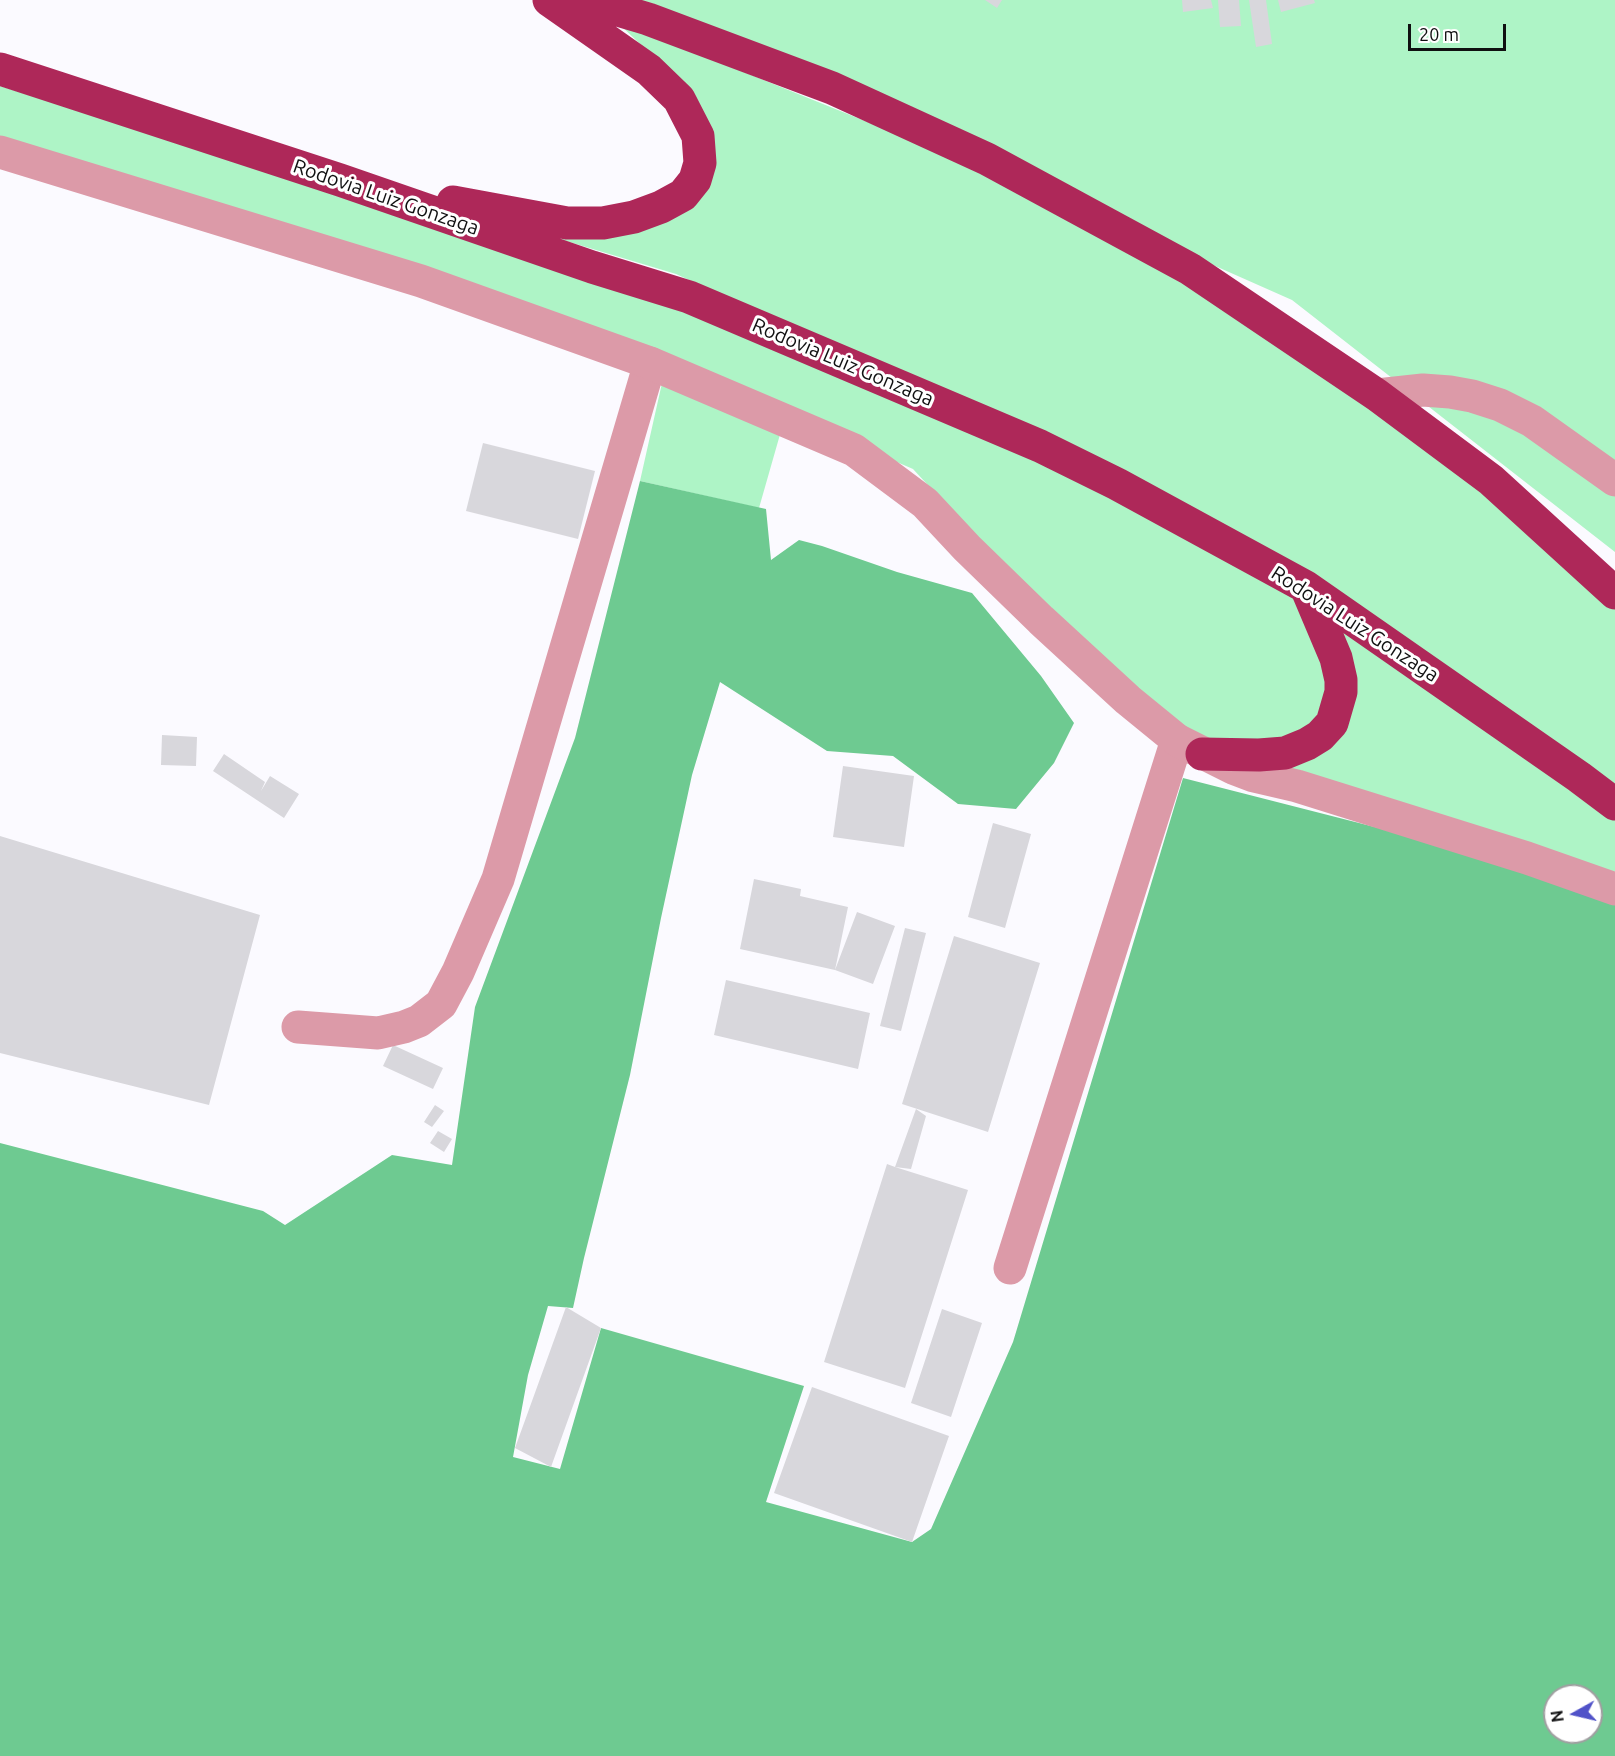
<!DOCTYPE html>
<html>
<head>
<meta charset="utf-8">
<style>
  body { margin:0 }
  #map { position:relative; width:1615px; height:1756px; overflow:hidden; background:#fbfaff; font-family:Ubuntu,sans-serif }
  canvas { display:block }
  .north { position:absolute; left:1543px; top:1684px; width:60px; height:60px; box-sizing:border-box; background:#fff; border:2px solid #9f9fa0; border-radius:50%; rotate:262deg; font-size:16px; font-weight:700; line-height:24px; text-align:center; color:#101011 }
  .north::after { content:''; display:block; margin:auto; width:21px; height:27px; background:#5052c8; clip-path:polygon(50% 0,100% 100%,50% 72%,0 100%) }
  .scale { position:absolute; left:1408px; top:24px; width:98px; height:27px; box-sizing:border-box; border:3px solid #101011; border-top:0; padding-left:8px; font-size:18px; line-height:21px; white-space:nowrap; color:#101011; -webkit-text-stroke:4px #fff; paint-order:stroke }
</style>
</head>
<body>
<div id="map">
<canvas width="1615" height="1756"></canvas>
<div class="north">N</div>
<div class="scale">20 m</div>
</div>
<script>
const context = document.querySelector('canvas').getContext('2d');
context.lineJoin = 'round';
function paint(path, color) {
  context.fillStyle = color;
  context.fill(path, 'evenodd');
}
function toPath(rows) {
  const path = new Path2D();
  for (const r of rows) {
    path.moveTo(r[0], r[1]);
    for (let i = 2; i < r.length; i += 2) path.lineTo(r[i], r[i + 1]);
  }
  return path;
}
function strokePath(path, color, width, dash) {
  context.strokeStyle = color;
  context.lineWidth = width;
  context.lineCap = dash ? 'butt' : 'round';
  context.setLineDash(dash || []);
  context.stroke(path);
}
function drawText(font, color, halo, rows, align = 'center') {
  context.font = font + ' Ubuntu,sans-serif';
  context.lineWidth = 6;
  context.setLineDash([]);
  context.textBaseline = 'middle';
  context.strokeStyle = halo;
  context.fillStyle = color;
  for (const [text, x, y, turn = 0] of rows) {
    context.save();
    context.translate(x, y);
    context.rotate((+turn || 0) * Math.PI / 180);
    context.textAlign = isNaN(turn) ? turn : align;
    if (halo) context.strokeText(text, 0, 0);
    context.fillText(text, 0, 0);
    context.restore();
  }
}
paint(toPath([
  [615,0,1615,0,1615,552,1292,300],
  [615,20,1041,192,1412,403,1615,593,1615,794,1307,578,763,314,676,274,496,220,697,198,685,87],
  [0,86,535,251,1107,486,1296,595,1338,691,1298,742,1200,741,1174,726,986,548,913,469,581,326,0,140],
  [662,383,783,424,759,508,640,481],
  [1319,602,1615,813,1615,885,1274,762,1339,735]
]), '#aef4c6');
paint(toPath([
  [640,481,766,509,771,560,799,540,822,546,897,572,972,593,1041,676,1074,723,1054,763,1016,809,958,804,893,756,827,751,720,682,692,775,661,918,630,1075,584,1258,573,1308,548,1306,528,1375,513,1457,560,1469,601,1328,804,1386,766,1502,912,1542,931,1529,1013,1342,1183,778,1500,859,1615,898,1615,1756,0,1756,0,1143,263,1211,285,1225,392,1155,452,1165,475,1007,575,738],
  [1555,1696,1591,1696,1591,1732,1555,1732]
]), '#6eca91');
paint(toPath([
  [985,0,1002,0,997,8],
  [1182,0,1211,0,1213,8,1183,12],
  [1218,0,1239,0,1241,26,1220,27],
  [1249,0,1266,0,1272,44,1256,47],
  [1278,0,1314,0,1315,3,1281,12],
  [483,443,595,471,578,539,466,511],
  [162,735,197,737,196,766,161,765],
  [224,754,265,782,261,791,270,776,299,794,284,818,213,771],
  [843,766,914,776,904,847,833,837],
  [993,823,1031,834,1005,928,968,917],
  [0,836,260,915,209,1105,0,1053],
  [754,879,801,889,800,896,848,907,835,970,857,912,895,926,873,984,835,970,740,949],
  [905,928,926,933,901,1031,880,1026],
  [954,936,1040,963,988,1132,902,1104],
  [726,980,870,1013,858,1069,714,1035],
  [393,1045,443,1068,433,1089,383,1066],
  [435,1105,444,1111,432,1127,424,1122],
  [916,1109,926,1116,911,1169,895,1167,968,1190,905,1388,824,1362,887,1164,895,1167],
  [438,1131,452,1139,444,1152,430,1143],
  [566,1307,601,1328,551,1467,515,1448],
  [942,1309,982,1323,951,1417,911,1403],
  [812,1387,949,1436,912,1542,774,1493]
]), '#d8d7dc');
strokePath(toPath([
  [1377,395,1423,390,1450,392,1472,396,1500,405,1532,421,1615,480],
  [298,1027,378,1033,404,1027,419,1021,441,1004,458,972,498,879,650,363],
  [1010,1268,1177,740]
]), '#dc9aa8', 33);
strokePath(toPath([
  [0,152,421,281,650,363,854,450,925,503,967,548,1041,620,1128,700,1177,740,1233,768,1254,776,1297,786,1527,858,1615,889]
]), '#dc9aa8', 33);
strokePath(toPath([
  [584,0,648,19,832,88,987,159,1190,269,1377,395,1491,480,1615,593],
  [0,69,340,180,592,267,689,297,1040,446,1117,484,1306,587,1579,777,1615,804],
  [453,202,567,223,603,223,634,217,661,207,683,195,695,180,700,163,698,136,679,99,649,70,549,0],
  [1202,754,1259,755,1285,753,1307,744,1320,736,1332,723,1341,692,1341,680,1336,658,1306,587]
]), '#ae2859', 33);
drawText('20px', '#101011', '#fff', [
  ["Rodovia Luiz Gonzaga",386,197,19],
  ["Rodovia Luiz Gonzaga",843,362,23],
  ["Rodovia Luiz Gonzaga",1355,624,33]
]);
</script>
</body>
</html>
